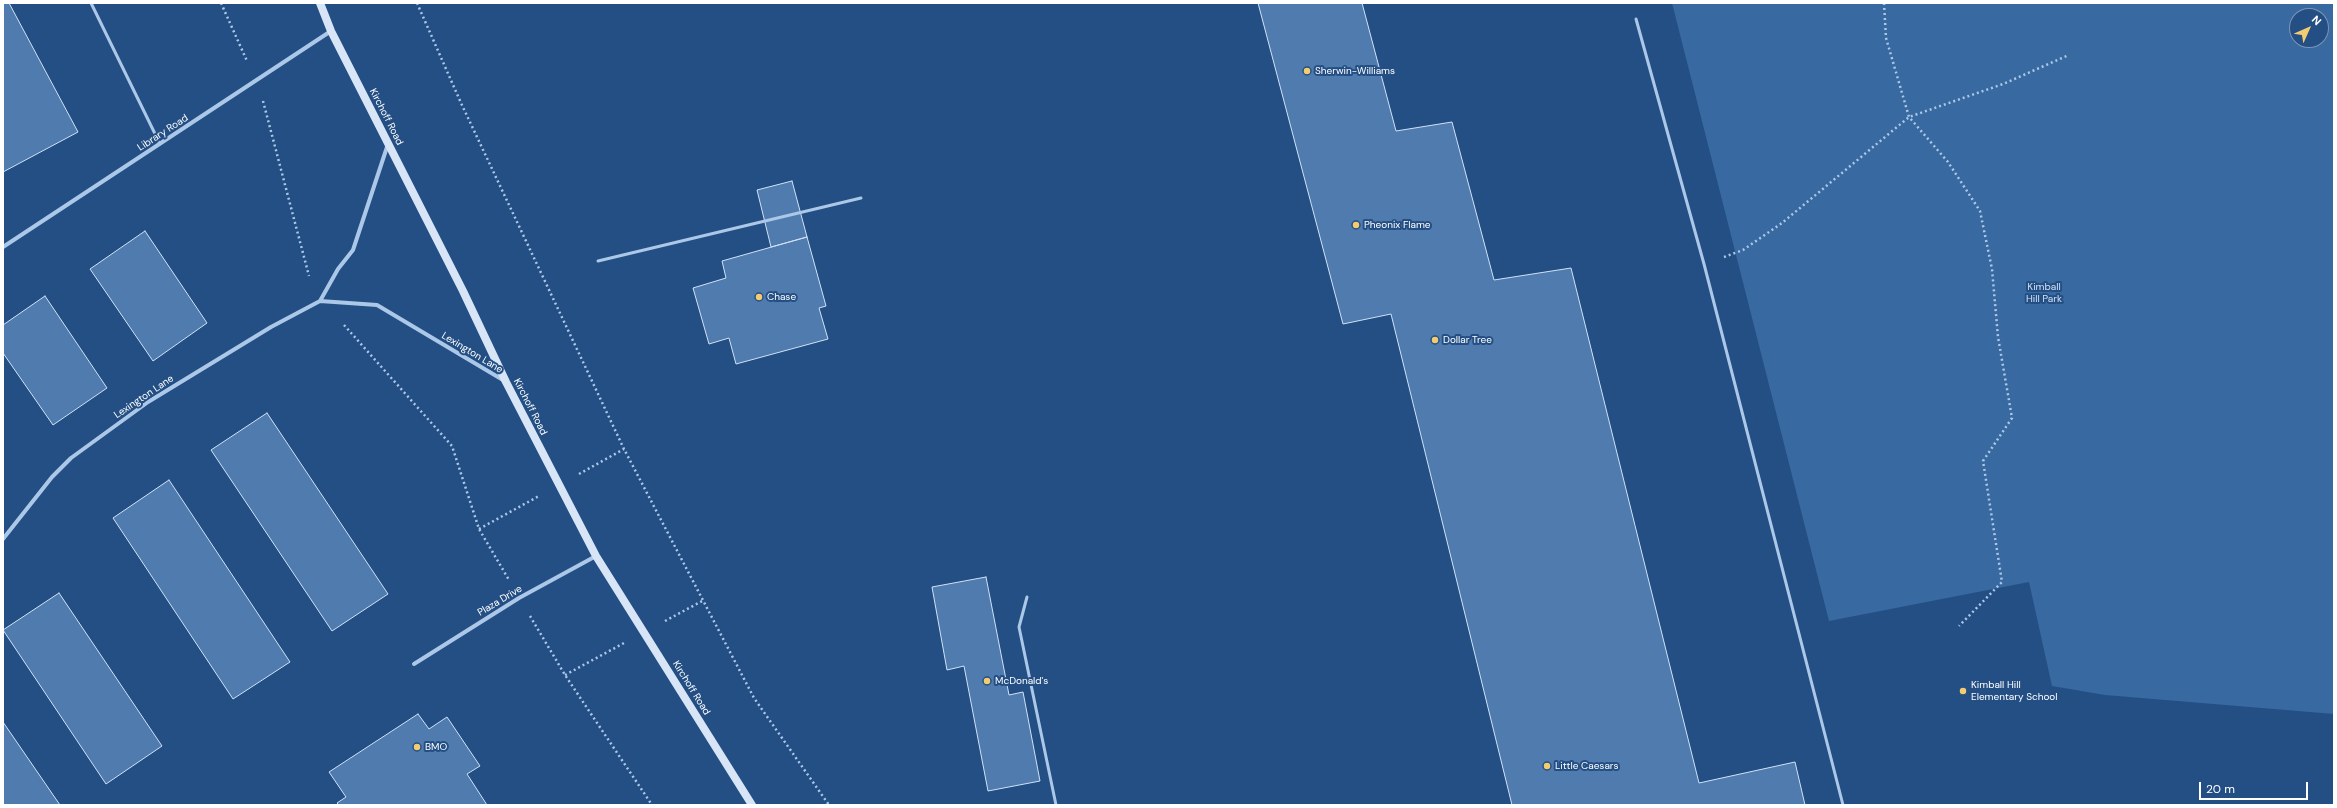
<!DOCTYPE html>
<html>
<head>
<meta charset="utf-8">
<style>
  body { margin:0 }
  #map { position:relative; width:2337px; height:808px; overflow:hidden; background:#244f84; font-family:"DM Sans",sans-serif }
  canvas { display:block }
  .frame { position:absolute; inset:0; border:4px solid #fff; pointer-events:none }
  .north { position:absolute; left:2289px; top:8px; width:40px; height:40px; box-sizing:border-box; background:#244f84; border:1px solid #7c95b5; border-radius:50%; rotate:45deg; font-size:11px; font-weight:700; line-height:16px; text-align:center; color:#fff }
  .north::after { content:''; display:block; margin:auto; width:14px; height:18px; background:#f3cb70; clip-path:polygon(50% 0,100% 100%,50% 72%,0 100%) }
  .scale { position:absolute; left:2199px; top:782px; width:109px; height:18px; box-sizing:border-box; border:2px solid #fff; border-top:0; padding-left:5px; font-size:12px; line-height:14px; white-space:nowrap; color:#fff; -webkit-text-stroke:3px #244f84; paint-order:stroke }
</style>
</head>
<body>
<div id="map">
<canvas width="2337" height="808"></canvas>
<div class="frame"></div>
<div class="north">N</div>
<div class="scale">20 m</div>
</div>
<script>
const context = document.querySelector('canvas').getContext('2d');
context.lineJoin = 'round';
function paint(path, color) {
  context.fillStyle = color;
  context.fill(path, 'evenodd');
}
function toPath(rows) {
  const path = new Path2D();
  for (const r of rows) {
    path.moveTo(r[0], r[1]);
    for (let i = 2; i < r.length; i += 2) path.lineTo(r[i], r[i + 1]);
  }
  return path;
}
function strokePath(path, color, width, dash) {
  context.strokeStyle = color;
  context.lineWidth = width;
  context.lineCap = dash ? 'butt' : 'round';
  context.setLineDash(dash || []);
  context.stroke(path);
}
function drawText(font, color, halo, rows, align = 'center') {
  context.font = font + ' "DM Sans",sans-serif';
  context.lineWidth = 4;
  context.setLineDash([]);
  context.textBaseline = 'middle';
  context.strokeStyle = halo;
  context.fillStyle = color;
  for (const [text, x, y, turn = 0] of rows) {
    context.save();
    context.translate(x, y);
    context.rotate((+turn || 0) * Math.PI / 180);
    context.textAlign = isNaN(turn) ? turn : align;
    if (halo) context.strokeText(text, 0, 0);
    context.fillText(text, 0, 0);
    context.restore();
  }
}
paint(toPath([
  [1672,3,2334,3,2334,714,2105,695,2052,686,2029,582,1829,621],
  [2297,16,2321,16,2321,40,2297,40]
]), '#3869a1');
const building = toPath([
  [3,3,9,3,78,132,3,172,3,3],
  [1258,3,1362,3,1396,131,1452,122,1494,280,1571,268,1699,783,1795,762,1805,805,1512,805,1391,314,1343,324,1258,3],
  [792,181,807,237,771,247,757,190,792,181],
  [145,231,207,323,153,361,90,269,145,231],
  [807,237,826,306,819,308,828,339,736,364,729,338,709,344,693,288,726,278,722,261,807,237],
  [45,296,107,388,53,425,3,353,3,325,45,296],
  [267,413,388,594,332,631,211,450,267,413],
  [169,480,290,662,233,699,113,518,169,480],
  [986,577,1009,695,1023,692,1040,781,988,791,964,666,947,670,932,587,986,577],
  [59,593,162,746,106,784,3,630,59,593],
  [418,714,429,729,447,717,480,766,467,774,487,805,339,805,337,803,346,797,329,772,418,714],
  [3,722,60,805,3,805,3,722]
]);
paint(building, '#507bae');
strokePath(building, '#d0e2f6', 1);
strokePath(toPath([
  [221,3,247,61],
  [417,3,461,103,624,449,754,698,829,805],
  [1884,3,1886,38,1909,117,1948,162,1980,211,1992,269,1998,337,2012,418,1983,461,2002,582,1959,626],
  [263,101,309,276],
  [1724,257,1743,250,1782,223,1909,117,2003,84,2069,55],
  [344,325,452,446,479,529,509,580],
  [579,474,624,449],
  [479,529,539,496],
  [530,616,565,675,652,805],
  [665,621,704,600],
  [565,675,624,643]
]), '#acc8e8', 2.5, [2, 3]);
strokePath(toPath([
  [91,3,160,144],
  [1636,19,1704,264,1843,805],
  [598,261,861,198],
  [1027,597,1019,627,1056,805]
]), '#acc8e8', 3);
strokePath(toPath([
  [3,247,331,31],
  [320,301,377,305,503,380],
  [3,539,52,477,71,458,148,402,271,327,320,301,338,269,353,250,388,144],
  [414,664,519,598,596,556]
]), '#acc8e8', 4);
strokePath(toPath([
  [320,3,331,31,463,291,506,382,596,556,752,805]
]), '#d7e5f7', 8);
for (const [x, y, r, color] of [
  [1307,71,4,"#f3cb70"],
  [1356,225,4,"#f3cb70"],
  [759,297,4,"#f3cb70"],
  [1435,340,4,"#f3cb70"],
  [987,681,4,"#f3cb70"],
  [1963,691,4,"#f3cb70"],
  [417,747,4,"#f3cb70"],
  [1547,766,4,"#f3cb70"]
]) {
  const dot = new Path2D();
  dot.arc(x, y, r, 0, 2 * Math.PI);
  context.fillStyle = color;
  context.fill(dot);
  strokePath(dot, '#244f84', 1.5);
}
drawText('10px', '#fff', '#244f84', [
  ["Sherwin-Williams",1315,71],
  ["Pheonix Flame",1364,225],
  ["Chase",767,297],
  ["Dollar Tree",1443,340],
  ["McDonald's",995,681],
  ["Kimball Hill",1971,685],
  ["Elementary School",1971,697],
  ["BMO",425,747],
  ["Little Caesars",1555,766]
], 'left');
drawText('10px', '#fff', '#244f84', [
  ["Kirchoff Road",386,117,63],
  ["Library Road",163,133,-33],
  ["Lexington Lane",472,353,31],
  ["Lexington Lane",144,397,-34],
  ["Kirchoff Road",530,407,63],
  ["Plaza Drive",500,601,-31],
  ["Kirchoff Road",691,688,58]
]);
drawText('10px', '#d0e2f6', '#244f84', [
  ["Kimball",2044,287],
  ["Hill Park",2044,299]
]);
</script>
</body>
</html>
